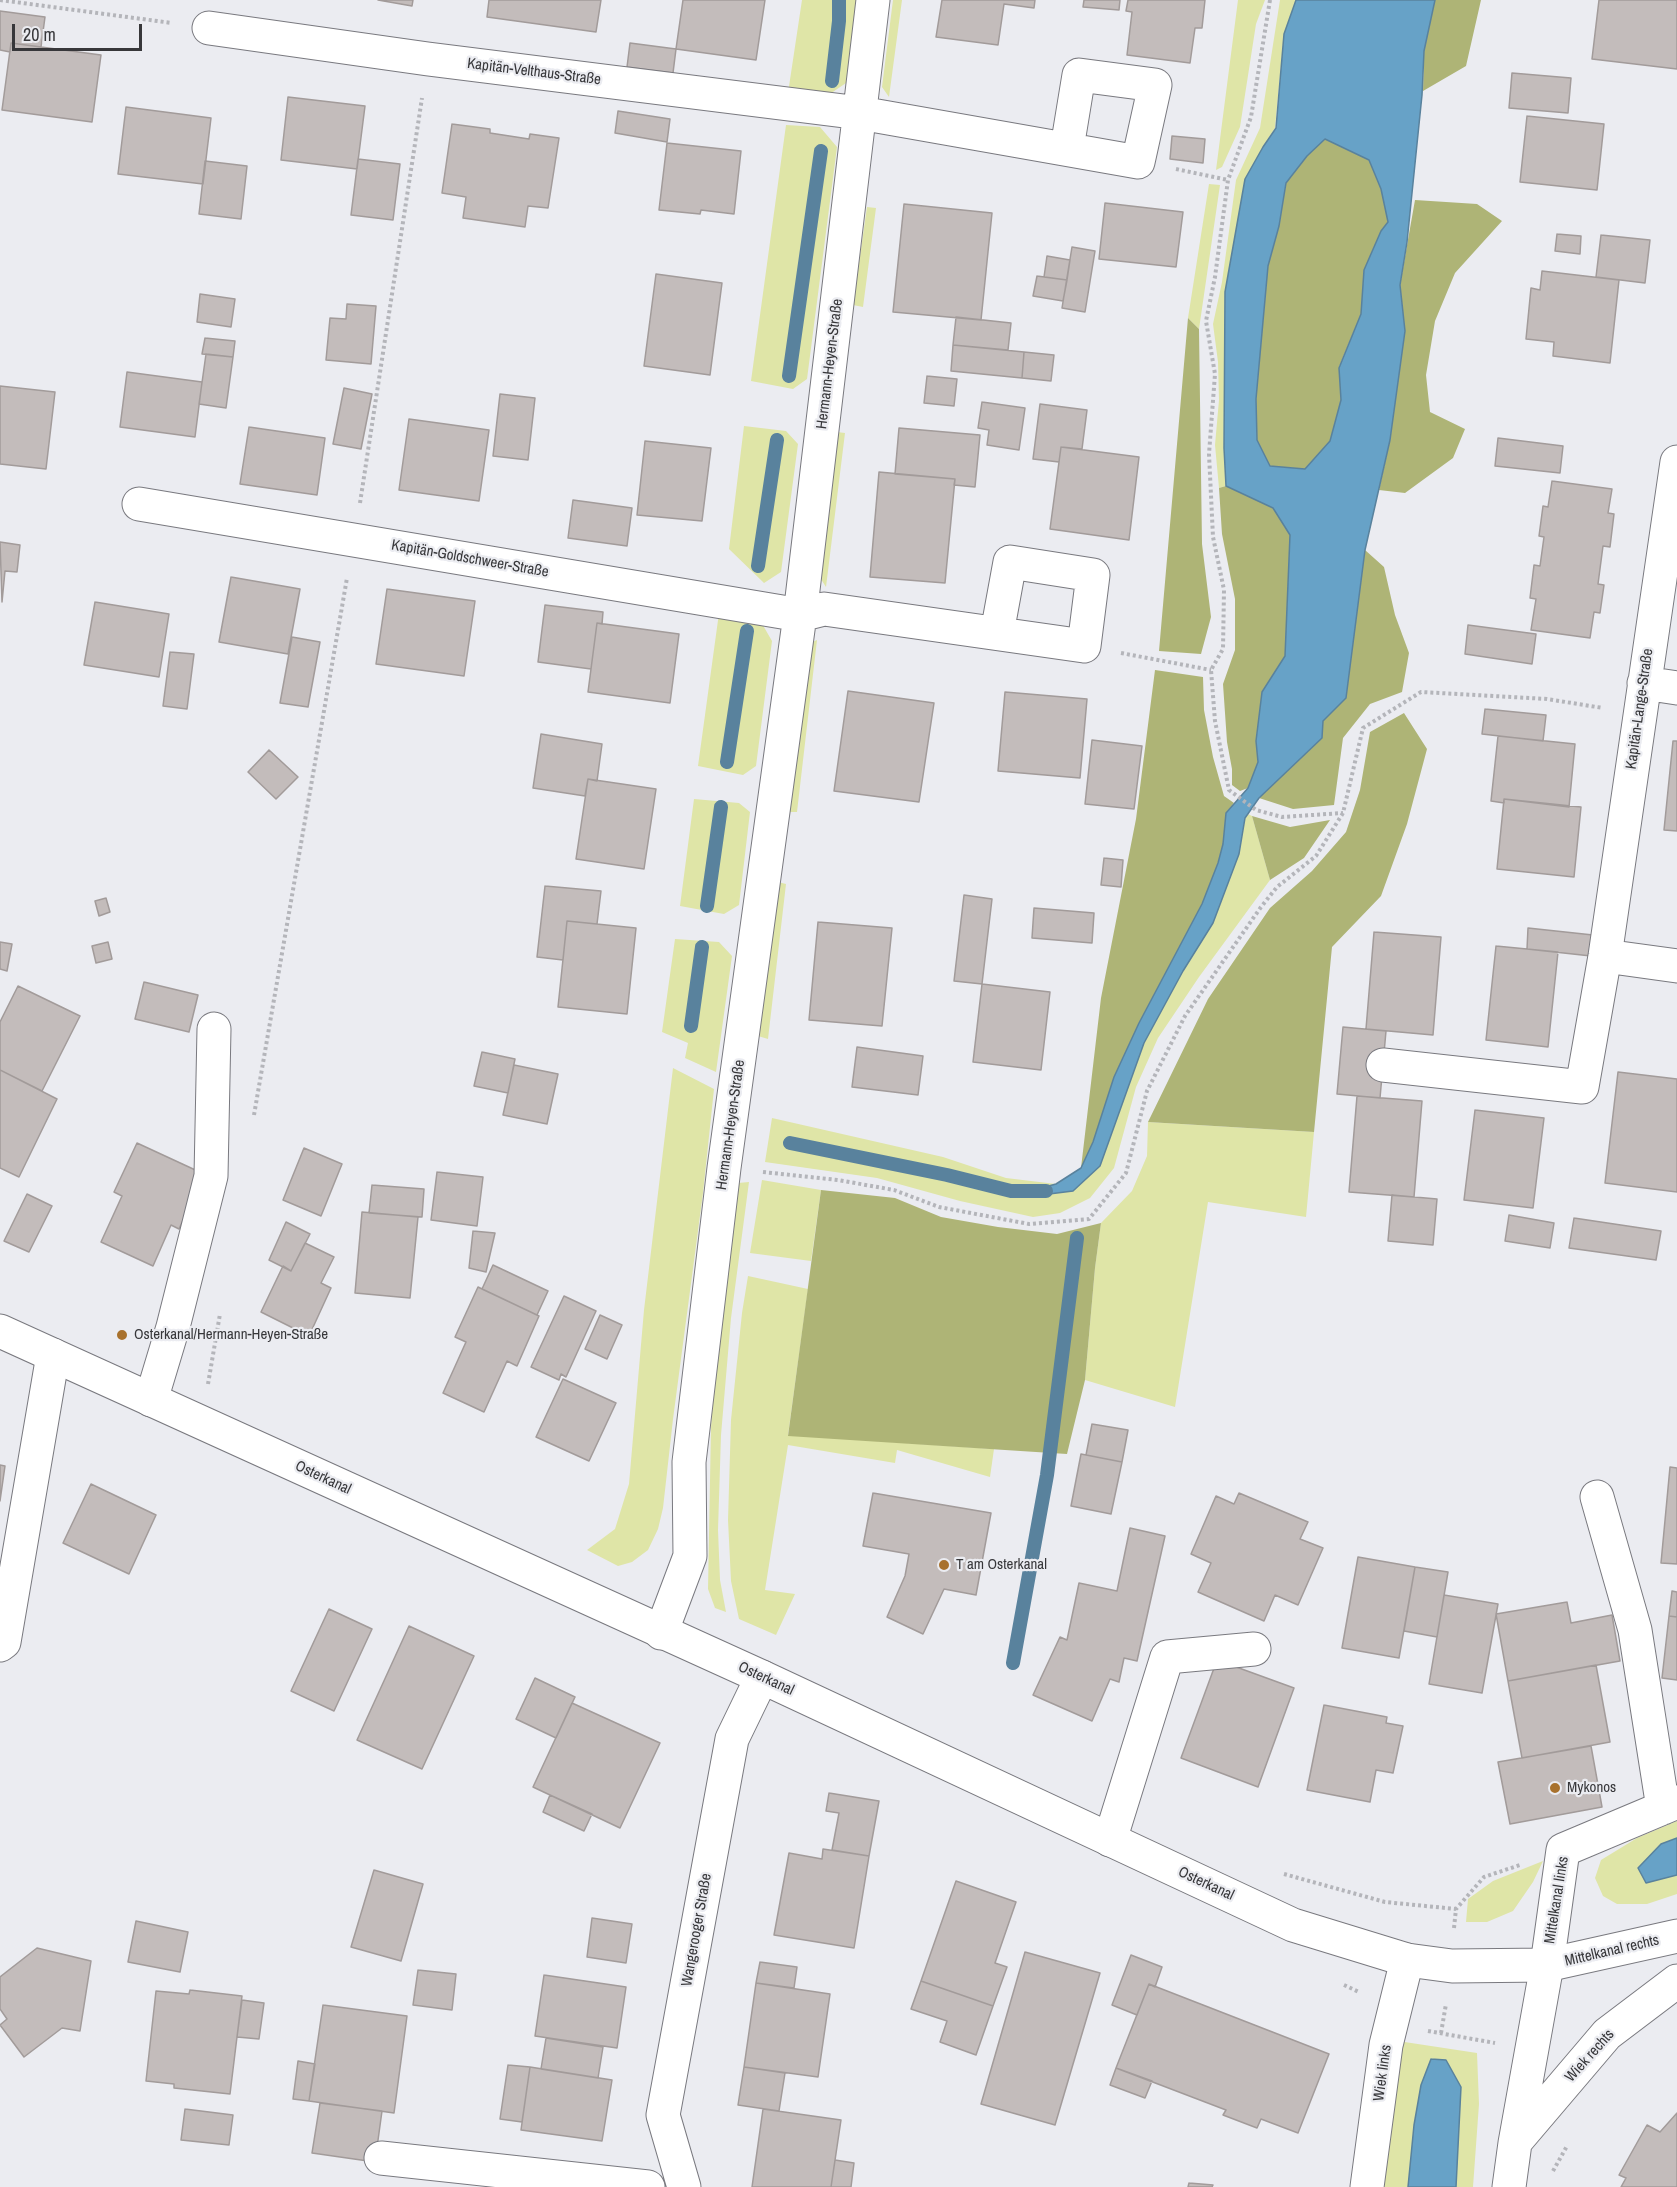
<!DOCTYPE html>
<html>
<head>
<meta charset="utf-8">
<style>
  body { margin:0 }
  #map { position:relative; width:1677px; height:2187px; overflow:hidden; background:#ebecf1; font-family:"Archivo Narrow",sans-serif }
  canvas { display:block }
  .scale { position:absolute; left:12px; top:24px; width:130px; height:27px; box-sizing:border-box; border:3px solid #37373a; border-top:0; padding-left:8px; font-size:18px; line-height:21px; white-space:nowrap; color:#37373a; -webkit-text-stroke:4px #ebecf1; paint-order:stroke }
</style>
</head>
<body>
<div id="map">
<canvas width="1677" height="2187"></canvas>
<div class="scale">20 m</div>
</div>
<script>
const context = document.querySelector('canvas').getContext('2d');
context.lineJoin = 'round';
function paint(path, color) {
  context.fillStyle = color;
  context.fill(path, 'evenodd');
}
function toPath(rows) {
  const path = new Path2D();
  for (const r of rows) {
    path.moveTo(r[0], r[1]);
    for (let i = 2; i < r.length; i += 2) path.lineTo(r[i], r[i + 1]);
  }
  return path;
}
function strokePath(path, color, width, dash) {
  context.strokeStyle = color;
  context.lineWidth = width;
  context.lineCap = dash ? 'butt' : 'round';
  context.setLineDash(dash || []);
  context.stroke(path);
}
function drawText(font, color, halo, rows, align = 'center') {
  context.font = font + ' "Archivo Narrow",sans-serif';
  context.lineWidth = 4.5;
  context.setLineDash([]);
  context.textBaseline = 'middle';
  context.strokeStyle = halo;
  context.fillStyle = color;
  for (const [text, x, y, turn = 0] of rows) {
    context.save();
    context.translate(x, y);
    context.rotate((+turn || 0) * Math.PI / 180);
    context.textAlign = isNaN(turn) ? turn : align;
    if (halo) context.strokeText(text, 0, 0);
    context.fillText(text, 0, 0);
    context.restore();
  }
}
paint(toPath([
  [802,0,857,0,846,83,824,98,788,93],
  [893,0,902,0,889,97,882,87],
  [1238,0,1265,0,1256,24,1240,127,1222,167,1216,170],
  [1280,0,1296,0,1284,34,1275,128,1263,147,1245,179,1225,292,1224,448,1226,486,1219,488,1215,445,1219,400,1218,362,1213,324,1222,282,1236,180,1260,128],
  [786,125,820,127,837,147,807,379,793,389,751,381],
  [1209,184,1220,185,1199,329,1188,318],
  [867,207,876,208,863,307,853,305],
  [744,426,786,431,798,444,781,572,764,583,729,549],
  [837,432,845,433,826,587,817,573],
  [719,613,757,615,772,641,756,766,743,775,698,766],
  [817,640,797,812,788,812,808,644],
  [694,799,739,803,750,812,739,905,724,914,680,906],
  [1248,814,1252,816,1270,880,1199,977,1158,1038,1136,1087,1114,1168,1090,1198,1060,1213,1033,1217,960,1201,877,1178,765,1162,772,1118,943,1157,1006,1178,1056,1184,1081,1168,1100,1166,1144,1043,1183,971,1213,923,1239,854,1245,818],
  [778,882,786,884,768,1039,758,1036],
  [675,939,719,942,732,956,716,1072,685,1058,688,1043,662,1032],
  [673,1068,714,1089,703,1193,673,1419,663,1508,658,1529,648,1550,632,1562,618,1566,587,1550,615,1529,629,1484,644,1310],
  [1148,1122,1314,1132,1306,1217,1208,1202,1175,1407,1085,1380,1095,1268,1101,1223,1132,1191,1147,1156],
  [762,1180,821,1190,811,1261,750,1253],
  [749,1182,731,1318,721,1435,718,1530,720,1580,726,1612,715,1608,708,1589,711,1427,715,1372,738,1183],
  [748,1276,808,1289,788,1435,994,1449,990,1477,897,1450,895,1463,788,1445,765,1590,795,1594,776,1635,739,1619,731,1581,728,1520,731,1420,742,1313],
  [1677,1821,1677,1894,1647,1904,1617,1904,1603,1896,1595,1878,1601,1860,1637,1838],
  [1543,1861,1533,1882,1513,1911,1487,1922,1466,1922,1468,1899,1493,1881],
  [1398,2041,1477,2053,1479,2104,1473,2187,1375,2187]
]), '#dfe5a7');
paint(toPath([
  [1435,0,1481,0,1466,66,1423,91,1424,51],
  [1325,138,1369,160,1381,189,1388,222,1381,231,1364,270,1361,314,1339,367,1341,400,1330,441,1305,469,1270,466,1257,440,1256,399,1268,266,1279,226,1286,183,1307,156],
  [1415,200,1477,204,1502,221,1455,273,1435,321,1426,375,1430,412,1465,429,1453,458,1405,493,1379,490,1390,440,1405,331,1400,285],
  [1188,318,1199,329,1202,544,1211,617,1201,654,1159,651],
  [1226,486,1273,508,1290,535,1285,657,1262,692,1256,741,1258,762,1248,788,1240,791,1232,785,1232,769,1227,742,1223,684,1235,650,1235,599,1222,534,1219,488],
  [1365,550,1384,567,1395,615,1409,653,1402,692,1370,704,1343,738,1334,805,1293,809,1259,798,1322,738,1323,721,1346,698],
  [1155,670,1203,677,1204,710,1213,757,1224,796,1234,803,1226,813,1223,844,1218,863,1202,904,1139,1023,1114,1077,1093,1142,1081,1168,1101,998,1136,819],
  [1404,713,1427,749,1407,824,1381,896,1332,947,1314,1132,1148,1122,1208,999,1270,908,1312,871,1346,832,1360,790,1370,732],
  [1252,816,1290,827,1330,820,1304,858,1270,880],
  [821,1190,895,1198,941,1217,998,1227,1057,1234,1101,1223,1095,1268,1085,1380,1067,1454,788,1436]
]), '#aeb476');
const water = toPath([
  [1296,0,1435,0,1424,51,1422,95,1407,242,1400,285,1405,331,1390,440,1365,550,1346,698,1323,721,1322,738,1259,798,1245,818,1239,854,1213,923,1183,971,1144,1043,1100,1166,1073,1191,1041,1195,1030,1191,1056,1184,1081,1168,1093,1142,1114,1077,1139,1023,1202,904,1218,863,1223,844,1226,813,1248,788,1258,762,1256,741,1262,692,1285,656,1290,535,1273,508,1226,486,1224,448,1225,292,1245,179,1263,147,1276,128,1284,34,1296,0],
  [1325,139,1369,160,1381,189,1388,222,1381,231,1364,270,1361,314,1339,368,1341,400,1330,441,1305,469,1270,466,1257,440,1256,399,1268,266,1279,226,1286,183,1307,156,1325,139],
  [1677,1838,1677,1875,1646,1883,1638,1868,1661,1844,1677,1838],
  [1431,2059,1446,2060,1461,2087,1456,2187,1408,2187,1414,2125,1421,2085,1431,2059]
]);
paint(water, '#67a2c7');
strokePath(water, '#59829d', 1.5);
strokePath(toPath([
  [832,81,839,21,839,0],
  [789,376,821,151],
  [758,566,777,440],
  [727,762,747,631],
  [707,906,721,807],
  [691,1026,702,947],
  [790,1143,947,1175,1011,1191,1046,1191],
  [1013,1663,1047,1475,1077,1238]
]), '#59829d', 14);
const building = toPath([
  [378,0,413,0,412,6,378,0],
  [489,0,601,0,596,32,487,17,489,0],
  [683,0,765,0,756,60,676,49,683,0],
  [942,0,1035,0,1034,8,1004,4,998,45,936,37,942,0],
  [1084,0,1120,0,1119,10,1083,7,1084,0],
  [1128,0,1205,0,1202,28,1195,28,1190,63,1127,55,1132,12,1126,11,1128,0],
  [1599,0,1677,0,1677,69,1592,59,1599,0],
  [0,11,45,17,41,47,11,43,10,52,0,50,0,11],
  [11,43,101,55,92,122,2,110,11,43],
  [630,43,676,49,673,73,627,67,630,43],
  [1512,73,1571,78,1568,113,1509,108,1512,73],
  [288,97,365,106,357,169,281,160,288,97],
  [126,107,211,118,203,184,118,174,126,107],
  [618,111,670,119,667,142,615,133,618,111],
  [1527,116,1604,124,1597,190,1520,182,1527,116],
  [452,124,490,129,490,133,529,139,530,134,559,138,548,208,528,206,525,227,463,218,466,197,442,193,452,124],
  [1172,136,1205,139,1203,163,1170,159,1172,136],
  [667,143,741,151,734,214,701,210,700,214,659,210,667,143],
  [358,159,400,164,393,220,351,215,358,159],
  [205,161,247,166,241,219,199,214,205,161],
  [1105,203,1183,212,1176,267,1099,259,1105,203],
  [904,204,992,213,981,320,893,312,904,204],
  [1557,234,1581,236,1580,254,1555,251,1557,234],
  [1601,235,1650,240,1645,283,1596,277,1601,235],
  [1072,247,1095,251,1085,312,1062,308,1072,247],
  [1047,256,1070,260,1067,280,1044,277,1047,256],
  [1542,271,1619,280,1610,363,1553,356,1554,342,1526,339,1531,288,1540,290,1542,271],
  [656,274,722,283,710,375,644,366,656,274],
  [1037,276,1067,280,1063,301,1033,296,1037,276],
  [200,294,235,299,231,327,197,322,200,294],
  [347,304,376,306,371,364,326,360,330,318,346,319,347,304],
  [956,317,1011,323,1008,350,953,345,956,317],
  [205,338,235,341,233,357,202,354,205,338],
  [953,345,1024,352,1022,378,951,371,953,345],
  [1024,352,1054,355,1051,381,1022,378,1024,352],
  [206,354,233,357,226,408,199,404,206,354],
  [127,372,202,382,195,437,120,427,127,372],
  [927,376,957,379,954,406,924,403,927,376],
  [0,386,55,392,46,469,0,464,0,386],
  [344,388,372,394,361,449,333,444,344,388],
  [500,394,535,398,528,460,493,456,500,394],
  [982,402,1025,408,1019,450,987,445,989,430,978,428,982,402],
  [1040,404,1087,410,1082,449,1061,447,1059,462,1033,459,1040,404],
  [409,419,489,430,479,501,399,490,409,419],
  [249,427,325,438,317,495,240,484,249,427],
  [899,428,980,435,975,487,954,485,955,479,895,474,899,428],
  [1498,438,1563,446,1560,473,1495,466,1498,438],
  [645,441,711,448,702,521,637,515,645,441],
  [1061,447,1139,457,1129,540,1050,529,1061,447],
  [879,472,955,479,945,583,870,577,879,472],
  [1552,481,1612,489,1608,513,1614,514,1610,547,1603,546,1598,584,1604,585,1600,613,1594,612,1590,638,1531,630,1536,599,1530,598,1534,565,1540,566,1544,537,1539,536,1543,506,1548,507,1552,481],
  [573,500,632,508,627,546,568,538,573,500],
  [0,542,20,545,17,572,5,571,2,602,0,542],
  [231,577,300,589,288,654,219,642,231,577],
  [387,589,475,601,464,676,376,664,387,589],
  [95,602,169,614,159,677,84,665,95,602],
  [545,605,603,612,602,624,597,623,591,669,538,662,545,605],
  [597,623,679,634,670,703,588,692,597,623],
  [1468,625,1536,634,1532,664,1465,654,1468,625],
  [292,637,320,642,308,707,280,703,292,637],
  [170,652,194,654,187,709,163,706,170,652],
  [848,691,934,703,919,802,834,791,848,691],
  [1005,692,1087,699,1080,778,998,771,1005,692],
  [1485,709,1546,715,1543,741,1482,734,1485,709],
  [541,734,602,744,597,781,588,779,585,796,533,788,541,734],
  [1498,736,1575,744,1569,807,1504,799,1504,803,1491,801,1498,736],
  [1092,740,1142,746,1134,809,1085,804,1092,740],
  [1673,741,1677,741,1677,831,1664,830,1673,741],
  [269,750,298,777,276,799,248,772,269,750],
  [588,779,656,789,644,869,576,859,588,779],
  [1504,799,1581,807,1574,877,1497,869,1504,799],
  [1104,858,1123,860,1121,887,1101,885,1104,858],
  [545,886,601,891,597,924,567,921,563,960,537,957,545,886],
  [964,895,992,899,982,984,954,981,964,895],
  [106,898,110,912,99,916,95,901,106,898],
  [1034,908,1094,913,1092,943,1032,938,1034,908],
  [567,921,636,928,627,1014,558,1007,567,921],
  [818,922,892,928,882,1026,809,1020,818,922],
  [1528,928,1593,935,1591,956,1527,949,1528,928],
  [1374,932,1441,937,1433,1035,1366,1029,1374,932],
  [0,942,12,944,7,971,0,969,0,942],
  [108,942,112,959,96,963,92,946,108,942],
  [1496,946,1558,952,1548,1047,1486,1040,1496,946],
  [144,982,198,995,189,1032,135,1019,144,982],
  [982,984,1050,992,1041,1070,973,1062,982,984],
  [18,986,80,1016,42,1091,0,1070,0,1022,18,986],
  [1343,1027,1386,1031,1380,1098,1337,1094,1343,1027],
  [857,1047,923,1056,918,1095,852,1087,857,1047],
  [482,1052,515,1059,508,1093,474,1086,482,1052],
  [514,1065,558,1074,547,1124,503,1115,514,1065],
  [0,1070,57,1099,19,1177,0,1168,0,1070],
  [1618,1072,1677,1079,1677,1192,1605,1183,1618,1072],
  [1357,1096,1422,1101,1414,1197,1349,1192,1357,1096],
  [1475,1110,1544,1118,1533,1208,1464,1200,1475,1110],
  [137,1143,204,1174,179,1229,171,1225,153,1266,101,1242,122,1196,114,1192,137,1143],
  [304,1148,342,1164,321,1216,283,1200,304,1148],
  [437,1172,483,1177,477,1226,431,1220,437,1172],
  [372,1185,424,1189,422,1217,369,1213,372,1185],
  [27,1194,52,1206,29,1252,4,1241,27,1194],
  [1392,1195,1437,1199,1433,1245,1388,1241,1392,1195],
  [362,1212,418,1217,410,1298,355,1293,362,1212],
  [1509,1215,1554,1223,1550,1248,1505,1241,1509,1215],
  [1574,1218,1661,1231,1656,1260,1569,1248,1574,1218],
  [286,1222,310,1234,291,1271,269,1260,286,1222],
  [473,1231,495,1233,486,1272,469,1268,473,1231],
  [305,1243,334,1257,321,1283,331,1288,309,1336,261,1312,283,1266,291,1271,305,1243],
  [493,1265,548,1291,537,1315,482,1289,493,1265],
  [478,1287,539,1316,517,1366,507,1361,484,1412,443,1393,466,1342,455,1337,478,1287],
  [564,1296,596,1311,566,1377,561,1374,559,1380,531,1367,564,1296],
  [600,1315,622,1325,607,1359,585,1349,600,1315],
  [563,1379,616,1403,589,1461,536,1437,563,1379],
  [1092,1424,1128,1430,1122,1462,1086,1455,1092,1424],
  [1081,1454,1122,1462,1111,1514,1071,1506,1081,1454],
  [0,1465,5,1466,0,1501,0,1465],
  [1670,1467,1677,1468,1677,1564,1661,1563,1670,1467],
  [91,1484,156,1515,129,1574,63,1543,91,1484],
  [873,1493,991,1513,976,1595,944,1589,923,1634,887,1617,905,1576,909,1554,863,1546,873,1493],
  [1239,1493,1308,1522,1300,1539,1323,1548,1298,1605,1275,1595,1264,1621,1198,1592,1211,1563,1191,1554,1216,1496,1234,1504,1239,1493],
  [1130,1528,1165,1536,1137,1661,1124,1658,1119,1682,1110,1679,1092,1721,1033,1695,1060,1637,1067,1640,1079,1583,1117,1591,1130,1528],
  [1358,1557,1415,1567,1399,1658,1342,1648,1358,1557],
  [1415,1567,1448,1572,1437,1637,1404,1631,1415,1567],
  [1672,1591,1677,1592,1677,1617,1669,1616,1672,1591],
  [1444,1595,1498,1604,1482,1693,1429,1684,1444,1595],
  [1567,1602,1571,1623,1612,1615,1620,1661,1508,1681,1496,1614,1567,1602],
  [329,1609,372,1629,334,1711,291,1691,329,1609],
  [1669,1616,1677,1617,1677,1680,1662,1678,1669,1616],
  [409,1626,474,1656,422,1769,357,1740,409,1626],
  [1217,1660,1294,1688,1258,1787,1181,1758,1217,1660],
  [1596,1665,1610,1742,1522,1758,1508,1681,1596,1665],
  [535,1678,575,1697,556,1738,516,1719,535,1678],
  [572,1703,660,1743,620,1828,533,1787,572,1703],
  [1324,1705,1387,1717,1386,1723,1403,1726,1393,1773,1376,1770,1370,1802,1307,1790,1324,1705],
  [1591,1746,1602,1807,1510,1824,1498,1762,1591,1746],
  [829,1793,879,1801,869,1856,832,1850,839,1813,826,1811,829,1793],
  [550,1795,592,1814,584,1831,543,1812,550,1795],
  [823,1849,869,1856,854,1948,774,1935,789,1853,822,1859,823,1849],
  [374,1870,423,1884,401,1961,351,1947,374,1870],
  [956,1881,1016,1902,995,1963,1007,1967,993,2006,921,1981,956,1881],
  [592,1918,632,1924,626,1963,587,1957,592,1918],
  [136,1921,188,1932,180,1972,128,1962,136,1921],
  [37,1948,91,1961,80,2031,62,2028,24,2057,0,2025,7,2019,0,2009,0,1977,37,1948],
  [1025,1952,1100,1973,1055,2125,981,2104,1025,1952],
  [1131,1955,1162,1967,1155,1987,1149,1984,1137,2015,1112,2005,1131,1955],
  [760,1962,797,1967,794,1988,756,1983,760,1962],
  [418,1970,456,1974,452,2010,413,2005,418,1970],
  [544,1975,626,1987,617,2048,535,2036,544,1975],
  [921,1981,993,2006,976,2055,940,2042,947,2021,911,2009,921,1981],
  [756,1983,830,1994,818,2077,744,2067,756,1983],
  [1149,1984,1329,2054,1298,2133,1261,2119,1257,2128,1223,2115,1226,2110,1116,2068,1149,1984],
  [190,1990,242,1996,230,2094,174,2088,174,2084,146,2081,156,1991,189,1994,190,1990],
  [242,2000,264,2003,259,2039,237,2037,242,2000],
  [323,2005,407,2016,394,2113,309,2101,323,2005],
  [546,2038,603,2047,598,2078,541,2069,546,2038],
  [298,2061,315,2064,309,2101,293,2099,298,2061],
  [508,2065,530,2067,522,2122,500,2119,508,2065],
  [530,2067,612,2080,602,2141,521,2130,530,2067],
  [744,2067,785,2073,779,2111,738,2105,744,2067],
  [1116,2068,1152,2081,1145,2098,1110,2085,1116,2068],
  [320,2103,382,2111,375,2162,312,2153,320,2103],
  [185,2109,233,2115,229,2145,181,2140,185,2109],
  [763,2109,841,2120,831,2187,752,2187,763,2109],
  [1677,2113,1677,2187,1621,2187,1626,2178,1619,2175,1647,2125,1660,2132,1677,2113],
  [835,2160,854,2163,851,2187,831,2187,835,2160],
  [1189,2183,1213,2185,1212,2187,1188,2187,1189,2183]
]);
paint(building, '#c3bcbb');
strokePath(building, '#a29b9a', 1.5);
const minor = toPath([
  [209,28,428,59,860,113,1138,162,1155,85,1079,75,1067,148],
  [139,504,800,615,824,609,1084,646,1093,575,1010,562,997,633],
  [1644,683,1677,688],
  [1605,956,1677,966],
  [1383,1065,1582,1087,1605,956,1677,462],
  [151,1400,173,1327,211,1176,214,1029],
  [1597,1497,1635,1630,1663,1808],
  [661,1633,690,1556,689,1462,724,1168,800,615,873,0],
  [0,1645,4,1642,53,1355],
  [1110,1840,1167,1657,1254,1649],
  [1516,2141,1607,2034,1677,1981],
  [381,2158,648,2187],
  [684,2187,663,2115,732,1739,762,1677],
  [1367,2187,1386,2045,1407,1960],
  [1509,2187,1515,2143,1547,1965,1563,1850,1677,1802]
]);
const major = toPath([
  [0,1331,762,1677,1293,1925,1407,1960,1452,1966,1547,1965,1677,1936]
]);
strokePath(minor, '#79797f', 35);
strokePath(major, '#79797f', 35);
strokePath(toPath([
  [0,0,172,23],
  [1270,0,1251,117,1228,180,1215,277,1206,321,1215,374,1209,454,1213,537,1224,590,1223,649,1211,670,1215,721,1229,790,1256,810,1282,817,1343,813],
  [1176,169,1228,180],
  [360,503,422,98],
  [1121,653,1211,670],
  [254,1115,347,578],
  [763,1172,838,1180,894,1190,939,1207,1029,1224,1089,1219,1126,1173,1147,1091,1185,1016,1261,907,1277,887,1316,856,1343,813,1363,728,1421,692,1547,699,1603,708],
  [208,1384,220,1314],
  [1284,1874,1385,1902,1456,1909],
  [1454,1928,1456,1909,1484,1877,1520,1865],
  [1344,1985,1359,1992],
  [1428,2031,1495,2043],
  [1441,2033,1446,2004],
  [1553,2171,1567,2146]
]), '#b4b5ba', 4, [3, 3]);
strokePath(minor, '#fff', 33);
strokePath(major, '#fff', 33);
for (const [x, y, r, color] of [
  [122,1335,6,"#a8712d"],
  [944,1565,6,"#a8712d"],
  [1555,1788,6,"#a8712d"]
]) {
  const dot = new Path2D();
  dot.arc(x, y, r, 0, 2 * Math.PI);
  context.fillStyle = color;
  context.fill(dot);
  strokePath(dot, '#ebecf1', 2);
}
drawText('15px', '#37373a', '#ebecf1', [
  ["Kapitän-Velthaus-Straße",534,72,7],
  ["Hermann-Heyen-Straße",830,364,-83],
  ["Kapitän-Goldschweer-Straße",470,559,10],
  ["Kapitän-Lange-Straße",1640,709,-82],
  ["Hermann-Heyen-Straße",731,1125,-82],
  ["Osterkanal",323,1478,25],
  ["Osterkanal",766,1679,25],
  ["Osterkanal",1206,1884,25],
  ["Mittelkanal links",1557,1900,-81],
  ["Wangerooger Straße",697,1930,-80],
  ["Mittelkanal rechts",1612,1951,-13],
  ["Wiek rechts",1590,2056,-48],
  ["Wiek links",1383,2073,-82]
]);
drawText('15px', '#37373a', '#ebecf1', [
  ["Osterkanal/Hermann-Heyen-Straße",134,1335],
  ["T am Osterkanal",956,1565],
  ["Mykonos",1567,1788]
], 'left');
</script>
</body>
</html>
